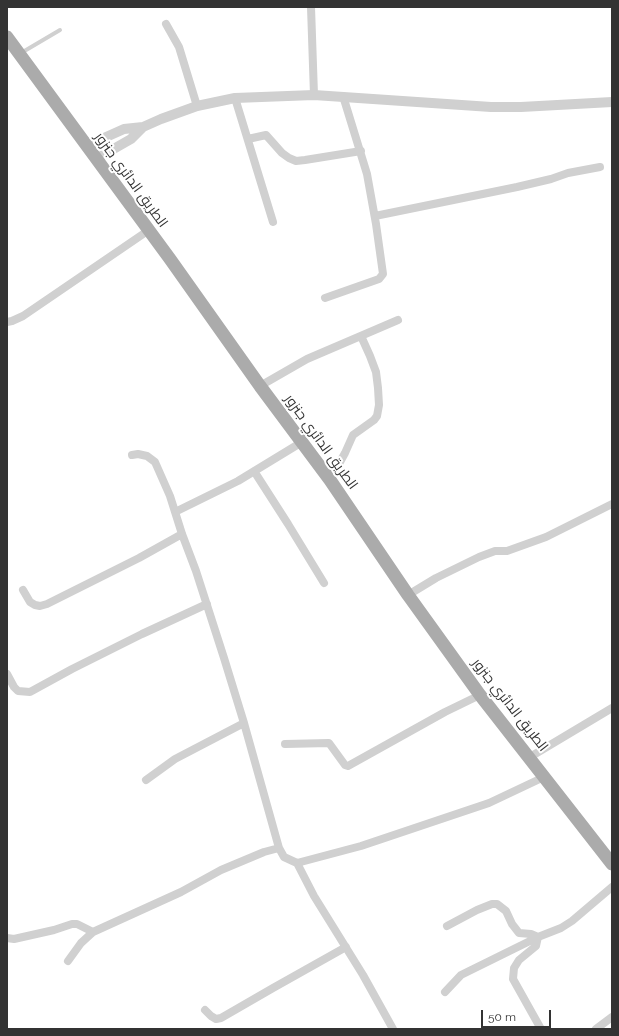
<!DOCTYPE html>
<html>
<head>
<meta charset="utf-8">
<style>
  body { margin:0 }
  #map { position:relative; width:619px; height:1036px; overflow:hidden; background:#fff; font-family:Raleway,sans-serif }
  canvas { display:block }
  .frame { position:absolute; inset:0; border:8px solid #333; pointer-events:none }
  .scale { position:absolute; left:481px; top:1010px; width:70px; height:18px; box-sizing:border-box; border:2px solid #333; border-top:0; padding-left:5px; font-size:12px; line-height:14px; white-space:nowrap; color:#333; -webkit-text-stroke:3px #fff; paint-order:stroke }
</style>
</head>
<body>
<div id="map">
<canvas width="619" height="1036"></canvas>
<div class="frame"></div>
<div class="scale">50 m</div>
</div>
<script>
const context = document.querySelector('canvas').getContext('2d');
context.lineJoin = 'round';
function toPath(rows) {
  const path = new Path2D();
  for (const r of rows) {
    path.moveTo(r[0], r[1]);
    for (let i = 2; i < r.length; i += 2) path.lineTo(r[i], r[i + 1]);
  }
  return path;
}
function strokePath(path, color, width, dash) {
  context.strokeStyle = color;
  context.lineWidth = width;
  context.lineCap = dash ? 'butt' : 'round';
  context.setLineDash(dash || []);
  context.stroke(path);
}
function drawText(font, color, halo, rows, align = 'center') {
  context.font = font + ' Raleway,Cairo,sans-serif';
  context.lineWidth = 4;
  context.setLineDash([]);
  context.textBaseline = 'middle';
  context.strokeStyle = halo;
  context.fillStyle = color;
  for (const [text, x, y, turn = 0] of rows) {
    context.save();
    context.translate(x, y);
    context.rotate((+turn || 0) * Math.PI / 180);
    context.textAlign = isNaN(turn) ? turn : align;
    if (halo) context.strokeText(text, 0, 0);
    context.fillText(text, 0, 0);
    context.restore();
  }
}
strokePath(toPath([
  [21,53,60,30]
]), '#d0d0d0', 4);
strokePath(toPath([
  [311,7,314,95],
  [166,24,179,47,197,106],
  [235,98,273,222],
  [248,139,266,135,282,153,289,158,296,161,305,160,361,151],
  [375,216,517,187,551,179,568,173,600,167],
  [325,298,379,279,383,274,376,224,367,174,343,96],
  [7,322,12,321,23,316,149,230],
  [260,386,307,359,398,320],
  [132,455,138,454,147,456,155,462,170,496,182,534,196,571,224,658,244,723,279,848],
  [254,471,288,524,324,583],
  [330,480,345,453,353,435,374,420,377,416,379,405,378,388,376,372,370,356,361,336],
  [175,512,238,481,302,442],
  [23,590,30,602,35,605,40,606,47,604,139,558,182,534],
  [408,595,436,578,479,557,495,551,507,551,546,537,612,504],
  [7,674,14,687,18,691,30,692,72,669,142,634,207,604],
  [285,744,329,743,345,765,348,766,445,712,480,695],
  [530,757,612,708],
  [146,780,175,759,244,723],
  [297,863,314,896,363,975,393,1029],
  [447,926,477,910,492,904,497,904,506,911,512,924,519,933,531,934,538,937,536,946,519,960,514,968,513,979,541,1029],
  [7,938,14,939,54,930,72,924,77,924,93,932],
  [68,961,81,943,93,932,181,892,221,870,264,852,279,848,284,857,297,863,361,846,489,803,544,777],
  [445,992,461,975,538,937,561,928,572,921,612,887],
  [205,1010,211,1016,216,1019,221,1018,273,988,346,947],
  [596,1029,612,1017]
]), '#d0d0d0', 8);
strokePath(toPath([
  [86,146,124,129,143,127,161,119,197,106,235,98,314,95,491,107,521,107,612,102],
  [96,159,131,139,143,127]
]), '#d0d0d0', 10);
strokePath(toPath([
  [7,37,170,259,260,386,330,480,408,595,480,695,612,864]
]), '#ababab', 13);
drawText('14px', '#333', '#fff', [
  ["الطريق الدائري جنزور",131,180,54],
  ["الطريق الدائري جنزور",321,442,54],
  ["الطريق الدائري جنزور",510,705,52]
]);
</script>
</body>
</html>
